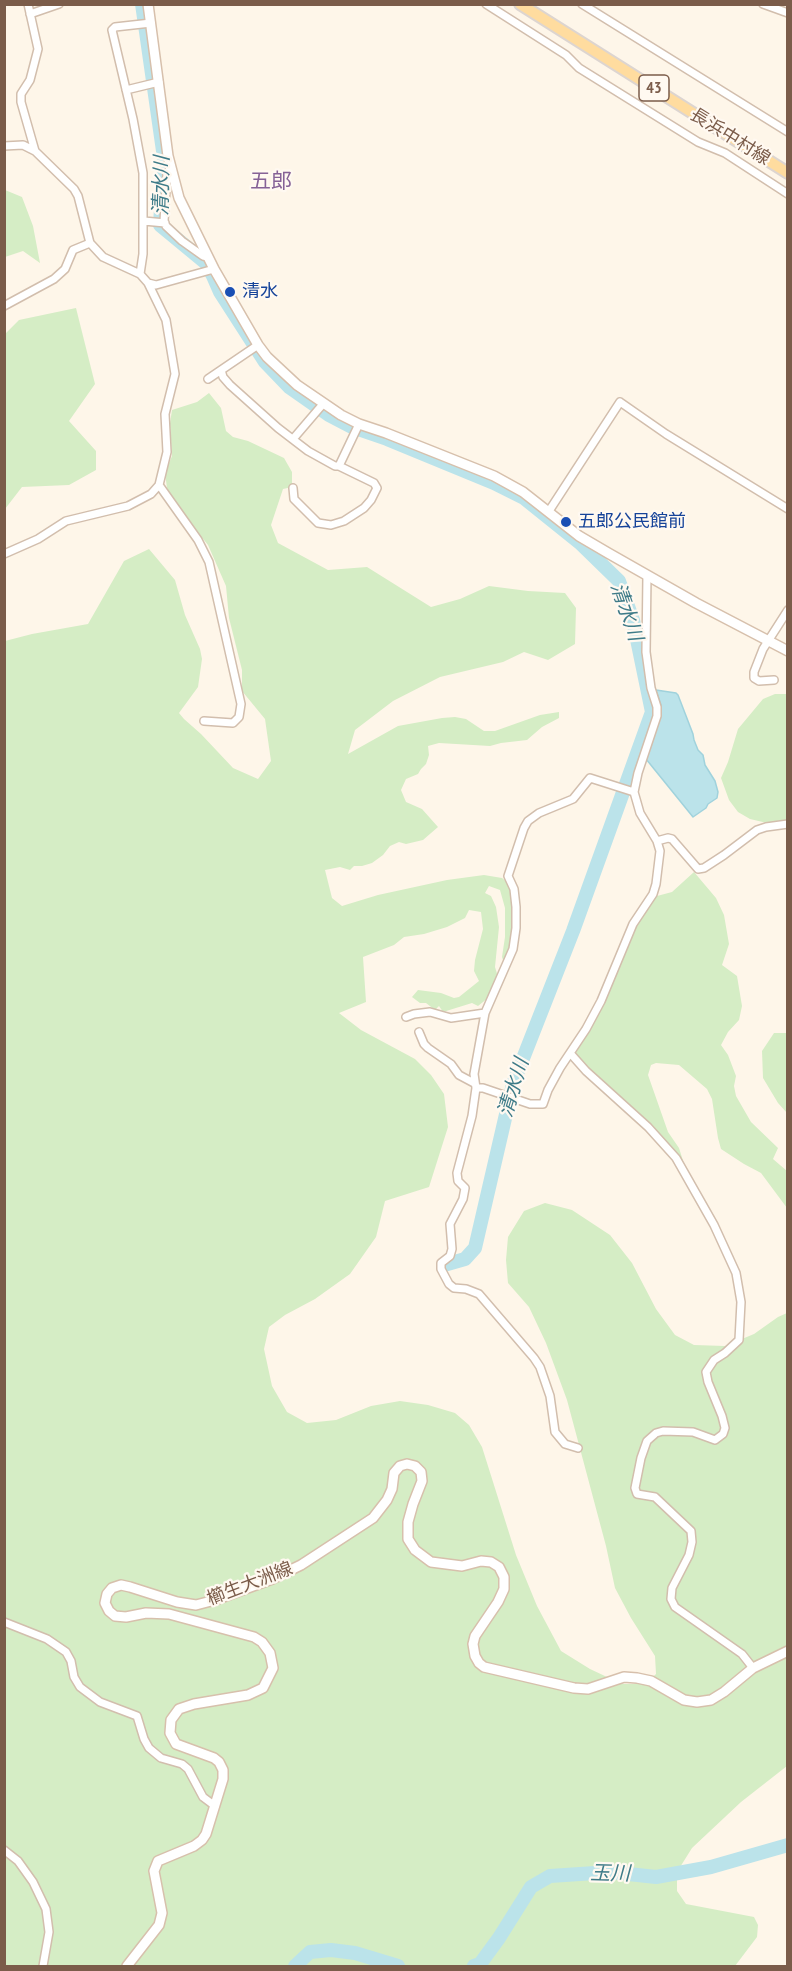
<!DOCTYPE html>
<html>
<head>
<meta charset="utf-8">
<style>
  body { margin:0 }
  #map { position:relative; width:792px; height:1971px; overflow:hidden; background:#fef6e9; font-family:"PT Sans Narrow",sans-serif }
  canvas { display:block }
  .frame { position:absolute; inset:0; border:6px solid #7b5c4a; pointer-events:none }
</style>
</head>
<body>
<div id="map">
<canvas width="792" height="1971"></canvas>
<div class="frame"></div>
</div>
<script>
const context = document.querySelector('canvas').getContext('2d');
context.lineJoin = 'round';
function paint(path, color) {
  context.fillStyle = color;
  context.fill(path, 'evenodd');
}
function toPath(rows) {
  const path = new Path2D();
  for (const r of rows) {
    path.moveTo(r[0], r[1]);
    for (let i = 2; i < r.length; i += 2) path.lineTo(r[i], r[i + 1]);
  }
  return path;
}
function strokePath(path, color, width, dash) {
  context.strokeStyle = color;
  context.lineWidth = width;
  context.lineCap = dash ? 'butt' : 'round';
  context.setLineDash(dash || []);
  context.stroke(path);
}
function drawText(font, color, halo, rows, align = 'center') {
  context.font = font + ' "PT Sans Narrow","Noto Sans JP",sans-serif';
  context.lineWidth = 4.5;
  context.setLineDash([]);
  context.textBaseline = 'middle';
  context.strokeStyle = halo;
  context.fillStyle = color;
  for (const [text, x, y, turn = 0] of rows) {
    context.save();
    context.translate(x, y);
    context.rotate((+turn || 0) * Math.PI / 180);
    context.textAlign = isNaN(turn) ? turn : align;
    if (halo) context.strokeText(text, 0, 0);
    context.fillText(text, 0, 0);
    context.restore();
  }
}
paint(toPath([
  [5,190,22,197,33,226,40,263,23,251,5,257],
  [76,308,95,384,69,421,96,451,96,470,69,485,22,487,5,509,5,334,19,320],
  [209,393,221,408,226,431,233,437,248,441,284,458,292,472,292,487,283,489,271,525,278,543,328,570,367,567,431,607,460,599,489,586,528,591,565,593,576,608,575,644,548,660,524,652,503,662,440,677,393,701,355,730,348,754,398,726,442,718,455,717,466,719,484,731,495,731,540,715,559,712,559,718,542,727,527,740,501,743,490,746,439,743,428,746,429,755,426,764,421,769,418,774,406,779,401,790,406,802,422,809,438,827,423,840,406,844,399,842,390,846,383,855,372,863,362,866,354,866,350,870,340,867,325,870,332,898,342,906,378,895,447,880,484,875,502,878,508,883,512,895,515,917,512,939,504,963,502,957,505,937,505,908,500,890,489,886,485,893,491,896,496,907,499,927,495,967,498,977,488,998,478,1006,472,1003,443,1012,439,1006,435,1010,426,1003,420,1003,412,997,418,990,441,993,454,998,459,997,479,981,474,971,475,960,483,929,481,912,469,910,465,918,447,927,424,934,404,937,394,945,363,957,366,1002,339,1013,361,1030,415,1059,431,1075,444,1094,448,1127,429,1187,385,1201,376,1237,350,1274,315,1299,285,1315,269,1327,264,1349,272,1386,287,1412,307,1423,336,1420,371,1406,400,1401,428,1405,455,1413,469,1425,482,1447,516,1555,537,1606,561,1651,590,1669,622,1684,645,1684,656,1674,655,1656,631,1618,615,1588,606,1546,567,1400,546,1343,529,1307,508,1283,506,1260,508,1237,524,1211,545,1203,572,1210,610,1235,632,1263,656,1309,675,1335,694,1345,725,1346,754,1334,778,1317,787,1313,787,1766,741,1802,692,1848,677,1872,677,1891,686,1904,754,1917,758,1925,757,1937,735,1966,5,1966,5,641,32,634,88,624,124,561,149,549,175,580,185,615,200,649,202,659,198,687,179,713,184,719,201,734,233,768,258,779,271,761,265,719,242,691,242,670,229,618,226,586,208,545,179,509,167,488,165,473,172,456,170,423,172,410,197,402],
  [775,694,787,694,787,822,767,823,750,819,738,812,729,800,721,778,728,762,738,729,763,699],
  [694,872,716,898,724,915,729,944,722,965,737,976,742,1006,739,1020,728,1032,721,1045,728,1055,736,1076,734,1086,736,1096,751,1122,778,1148,773,1159,787,1171,787,1208,761,1173,744,1164,721,1149,718,1138,712,1099,707,1089,679,1065,656,1063,651,1065,648,1075,668,1132,679,1148,685,1167,573,1051,632,934,649,907,657,896,672,892],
  [774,1033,787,1033,787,1113,778,1103,763,1078,762,1051]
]), '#d5edc5');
const water = toPath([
  [656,690,676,693,678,695,693,734,694,740,698,750,703,755,705,765,715,781,718,792,717,798,708,804,706,808,693,817,646,759,661,716,661,705,656,690]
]);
paint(water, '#bbe3ea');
strokePath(water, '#a0d2dc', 1.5);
strokePath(toPath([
  [142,4,164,158,160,225,206,263,213,276,220,292,265,362,289,387,329,415,352,427,387,439,494,483,524,498,580,543,619,581,633,620,652,712,573,931,513,1084,475,1248,465,1259,444,1265],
  [295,1966,310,1952,331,1950,355,1953,398,1966],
  [474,1966,480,1964,499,1938,531,1887,550,1876,610,1872,656,1877,711,1867,788,1845]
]), '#bbe3ea', 14);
const street = toPath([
  [28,4,38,49,30,80,21,94,21,102,35,151],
  [486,4,566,55,579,68,698,142,725,153,788,194],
  [582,4,788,132],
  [763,4,788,13],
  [30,14,59,4],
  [126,90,159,82],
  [4,146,23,145,35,151,74,189,78,196,90,243,103,257,140,274,148,283,156,285,214,269],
  [171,166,167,174,164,221,166,226,182,241,203,256,208,257],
  [144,221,165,223],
  [140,274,143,254,143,173,133,119,112,30,115,27,151,23],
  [4,306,54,279,65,269,73,250,90,243],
  [221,370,223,377,230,385,278,428,308,451,335,466,339,466,374,483,377,488,371,500,364,508,344,521,331,525,318,523,294,499,293,488],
  [208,379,258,345],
  [293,439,323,404],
  [339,466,359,424],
  [159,485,198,540,209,562,241,704,239,717,233,723,204,721],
  [549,511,620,402,666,434,788,509],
  [4,554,38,539,66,521,128,506,151,494,159,485,167,452,165,414,175,374,166,320,148,283],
  [774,680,759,681,754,678,754,672,763,649,788,610],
  [657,841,668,838,672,839,698,869,704,868,724,855,757,830,766,827,788,824],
  [406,1017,414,1014,430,1012,451,1018,485,1013],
  [419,1032,424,1044,428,1048,451,1064,459,1075,474,1083],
  [570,1053,586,1071,648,1127,676,1158,714,1225,736,1273,741,1302,739,1340,725,1353,714,1360,706,1372,708,1382,722,1416,725,1428,723,1434,715,1440,693,1432,663,1431,656,1433,647,1441,641,1458,635,1488,637,1494,655,1497,691,1531,692,1542,689,1555,672,1588,671,1599,675,1607,742,1654,753,1668],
  [476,1088,483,1088,530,1104,543,1104,548,1090,560,1068,586,1029,601,1001,633,924,653,894,656,884,660,851,657,841,640,813,634,792,638,773,657,716,657,707,651,688,646,652,647,575],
  [578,1448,565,1444,555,1432,550,1396,540,1367,534,1358,479,1294,466,1289,454,1288,449,1284,441,1269,441,1263,450,1256,452,1249,450,1224,463,1199,465,1188,458,1181,457,1173,472,1116,476,1088,474,1074,485,1013,513,949,516,928,516,907,514,889,508,876,524,828,528,821,539,813,573,799,590,778,634,792],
  [4,1622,47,1639,66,1652,71,1661,74,1677,80,1687,100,1702,137,1716,144,1739,149,1748,161,1758,182,1764,188,1769,203,1797,215,1806],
  [4,1850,18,1861,33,1882,46,1909,49,1932,43,1966]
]);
const secondary = toPath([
  [148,4,168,156,179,198,214,269,258,345,267,357,297,385,341,415,359,424,386,433,494,476,523,492,579,536,608,553,696,603,788,651],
  [127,1966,159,1925,162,1913,154,1871,158,1861,194,1846,202,1840,206,1834,223,1779,223,1770,219,1762,214,1758,176,1744,170,1733,171,1720,179,1709,194,1704,248,1695,263,1688,273,1668,270,1653,262,1642,254,1637,169,1614,146,1613,126,1617,115,1616,109,1611,105,1603,107,1594,112,1588,121,1585,130,1587,177,1602,196,1605,215,1600,272,1579,301,1565,373,1518,387,1500,392,1489,394,1473,400,1466,407,1464,415,1466,421,1472,422,1481,413,1504,408,1522,408,1539,415,1550,431,1562,462,1566,481,1561,491,1562,499,1567,504,1577,504,1589,498,1602,475,1636,473,1644,475,1656,479,1663,484,1667,574,1688,588,1689,624,1677,637,1678,651,1681,684,1700,697,1702,711,1700,724,1692,753,1668,788,1651]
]);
const primary = toPath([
  [520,4,788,173]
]);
strokePath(street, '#d2bead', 10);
strokePath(secondary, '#d7c0ac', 12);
strokePath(primary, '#ddd5d0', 14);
strokePath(street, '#fff', 7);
strokePath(secondary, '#fff', 9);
strokePath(primary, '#ffdc9f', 10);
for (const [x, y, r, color] of [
  [230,292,6,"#1a4fb4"],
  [566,522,6,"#1a4fb4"]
]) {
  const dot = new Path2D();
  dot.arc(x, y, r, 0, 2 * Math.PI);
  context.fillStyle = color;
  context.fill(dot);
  strokePath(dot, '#fff9f1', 2);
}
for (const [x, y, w] of [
  [654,88,30]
]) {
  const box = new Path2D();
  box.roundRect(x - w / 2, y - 13, w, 26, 4.5);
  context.fillStyle = '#fff9f1';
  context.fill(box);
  strokePath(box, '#7b5c4a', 1.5);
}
drawText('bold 16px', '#7b5c4a', null, [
  ["43",654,88]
]);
drawText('18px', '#7b5c4a', '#fff9f1', [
  ["長浜中村線",730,137,32],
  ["櫛生大洲線",250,1584,-21]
]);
drawText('18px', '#164399', '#fff9f1', [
  ["清水",242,292],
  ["五郎公民館前",578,522]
], 'left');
drawText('italic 20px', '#3e7b88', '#fff9f1', [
  ["清水川",162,186,-89],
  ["清水川",626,612,71],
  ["清水川",514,1088,-73],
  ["玉川",610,1874,1]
]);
drawText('21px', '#866297', '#fff9f1', [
  ["五郎",271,182]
]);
</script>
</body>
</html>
